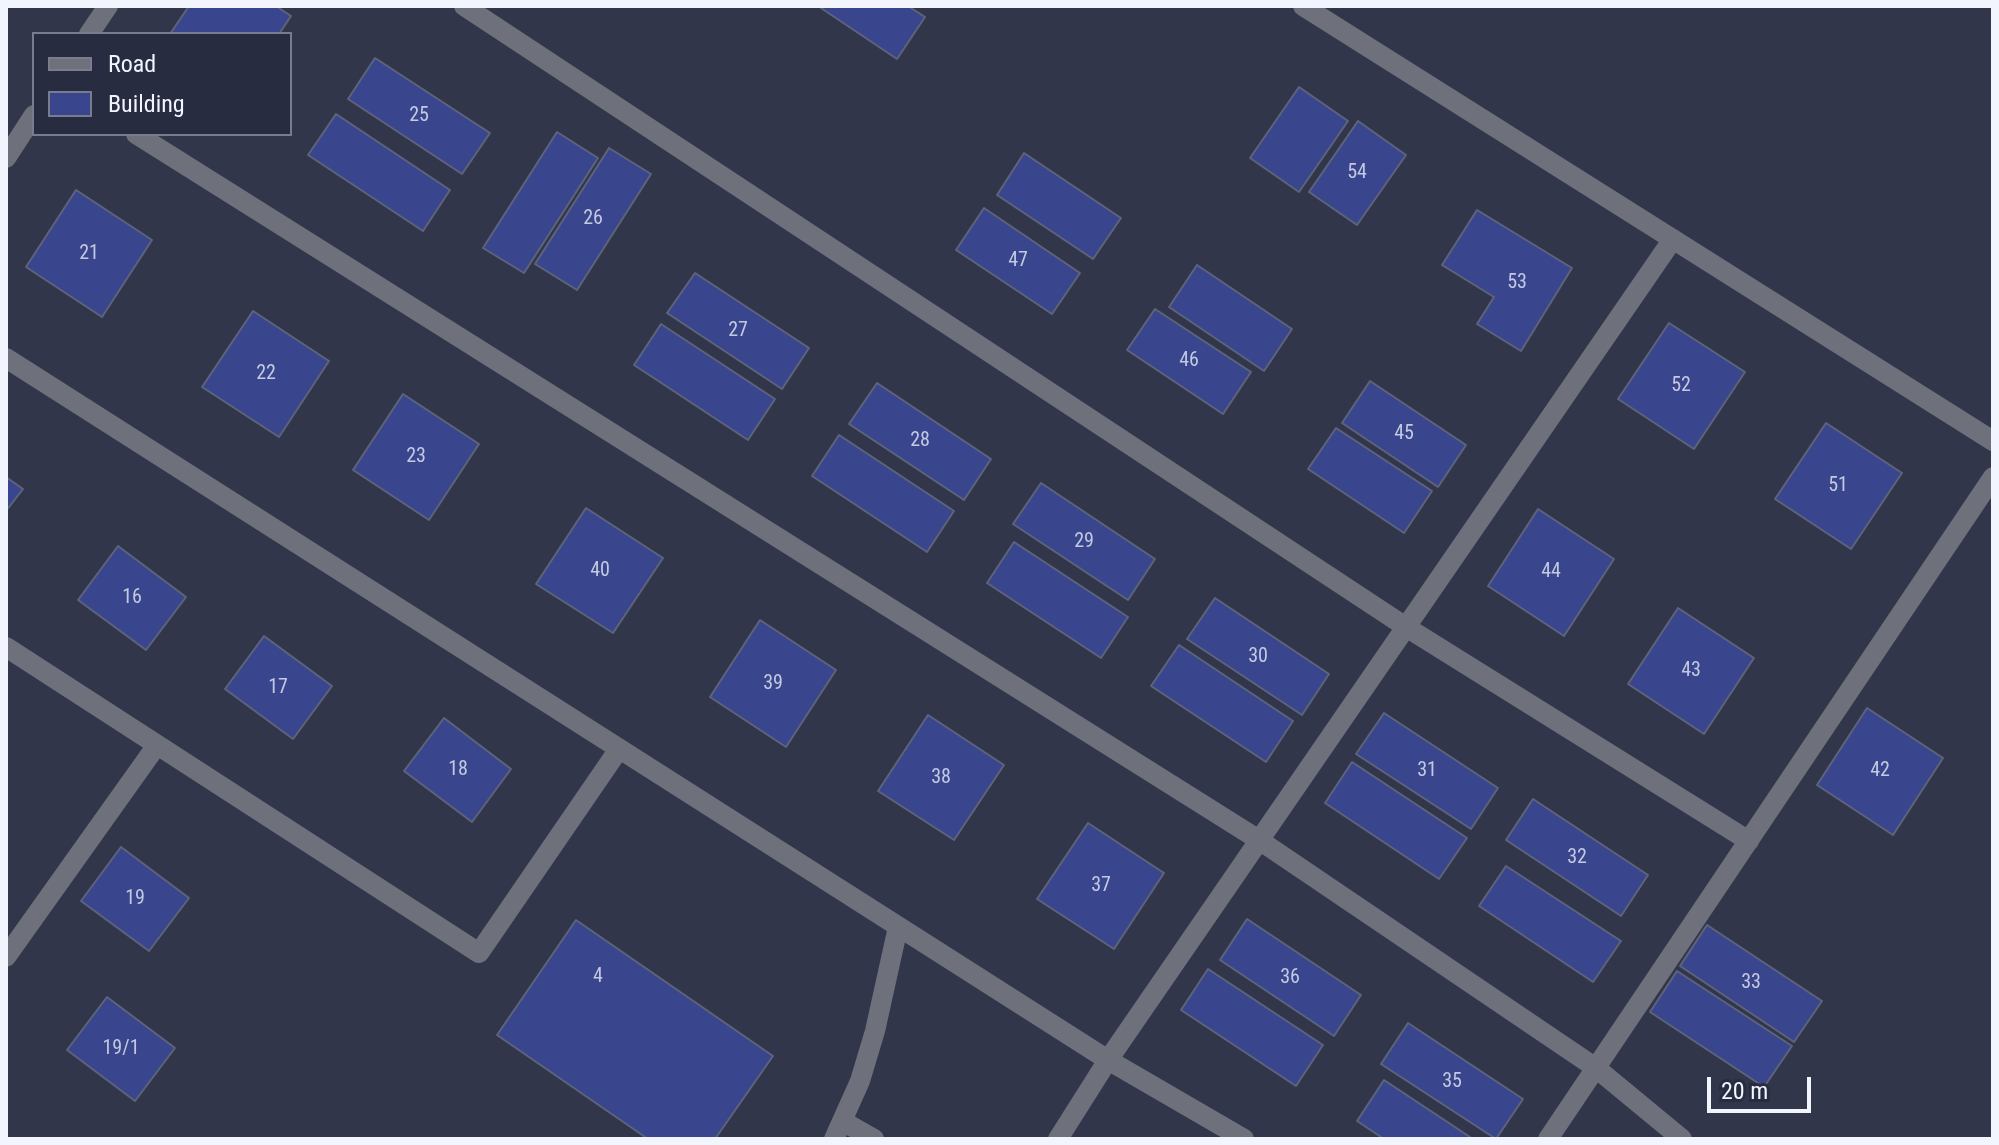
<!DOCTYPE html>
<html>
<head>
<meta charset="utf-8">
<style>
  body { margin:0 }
  #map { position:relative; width:1999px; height:1145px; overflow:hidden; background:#31364b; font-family:"Roboto Condensed",sans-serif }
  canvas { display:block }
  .frame { position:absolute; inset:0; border:8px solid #f2f5fd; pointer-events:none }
  .legend { position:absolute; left:32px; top:32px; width:260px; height:104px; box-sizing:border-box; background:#272c41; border:2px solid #787c8c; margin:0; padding:10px 14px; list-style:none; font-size:24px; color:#f2f5fd }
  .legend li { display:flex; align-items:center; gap:16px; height:40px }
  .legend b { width:40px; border:2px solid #787c8c }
  .scale { position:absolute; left:1707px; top:1077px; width:104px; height:36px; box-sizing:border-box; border:4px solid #f2f5fd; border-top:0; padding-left:10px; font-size:24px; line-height:28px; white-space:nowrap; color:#f2f5fd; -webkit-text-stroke:6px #272c41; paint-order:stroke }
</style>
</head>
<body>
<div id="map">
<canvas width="1999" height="1145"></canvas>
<div class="frame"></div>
<ul class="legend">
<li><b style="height:10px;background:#6e717c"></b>Road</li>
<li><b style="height:22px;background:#39468d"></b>Building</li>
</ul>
<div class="scale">20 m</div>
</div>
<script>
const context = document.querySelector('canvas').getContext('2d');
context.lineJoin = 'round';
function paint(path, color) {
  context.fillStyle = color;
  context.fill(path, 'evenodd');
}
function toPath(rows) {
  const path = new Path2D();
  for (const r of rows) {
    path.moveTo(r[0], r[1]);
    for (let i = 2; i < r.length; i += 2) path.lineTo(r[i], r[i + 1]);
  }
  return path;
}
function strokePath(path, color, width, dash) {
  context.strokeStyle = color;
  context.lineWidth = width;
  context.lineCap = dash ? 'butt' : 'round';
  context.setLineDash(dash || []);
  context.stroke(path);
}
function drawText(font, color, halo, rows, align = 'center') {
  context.font = font + ' "Roboto Condensed",sans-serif';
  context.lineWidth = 6;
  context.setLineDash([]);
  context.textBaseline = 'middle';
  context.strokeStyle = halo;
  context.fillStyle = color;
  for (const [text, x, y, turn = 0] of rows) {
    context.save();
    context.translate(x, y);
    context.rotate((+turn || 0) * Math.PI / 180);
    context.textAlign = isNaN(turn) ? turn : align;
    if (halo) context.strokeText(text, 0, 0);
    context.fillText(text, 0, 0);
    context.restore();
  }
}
const building = toPath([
  [189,6,276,6,291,16,279,34,170,34,189,6],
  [818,6,908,6,925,17,897,59,818,6],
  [375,58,490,133,462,174,348,99,375,58],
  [1299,87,1348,121,1299,192,1250,158,1299,87],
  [336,114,450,190,423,231,308,155,336,114],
  [1358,121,1406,155,1357,225,1309,192,1358,121],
  [557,132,598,158,524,273,483,248,557,132],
  [609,148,651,174,577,290,535,264,609,148],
  [1024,153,1121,218,1093,259,997,195,1024,153],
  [76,190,152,240,102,317,26,267,76,190],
  [984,208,1080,273,1052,314,956,250,984,208],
  [1477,210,1572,268,1521,351,1477,324,1494,297,1442,265,1477,210],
  [1197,265,1292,329,1264,371,1169,307,1197,265],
  [695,273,809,348,782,389,667,313,695,273],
  [1155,309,1251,372,1223,414,1127,350,1155,309],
  [253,311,329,361,279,437,202,387,253,311],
  [1669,323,1745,372,1694,449,1618,399,1669,323],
  [661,324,775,399,748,440,634,365,661,324],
  [1370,381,1466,445,1438,487,1342,423,1370,381],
  [877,383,991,459,964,500,849,424,877,383],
  [403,394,479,444,429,520,353,470,403,394],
  [1826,423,1902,473,1851,549,1775,499,1826,423],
  [1336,428,1432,491,1404,533,1308,469,1336,428],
  [839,435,954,511,927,552,812,476,839,435],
  [6,477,23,489,6,511,6,477],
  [1041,483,1155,559,1128,600,1013,524,1041,483],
  [586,508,663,558,613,633,536,584,586,508],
  [1538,509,1614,559,1564,636,1488,586,1538,509],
  [1014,542,1128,617,1101,658,987,583,1014,542],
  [118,546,186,597,146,650,78,600,118,546],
  [1215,598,1329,674,1302,715,1187,639,1215,598],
  [1678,608,1754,658,1704,734,1628,684,1678,608],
  [760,620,836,670,786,747,710,697,760,620],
  [264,636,332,686,293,739,225,689,264,636],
  [1179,645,1293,721,1266,762,1151,686,1179,645],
  [1867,708,1943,758,1893,835,1817,785,1867,708],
  [1384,713,1498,788,1471,829,1356,754,1384,713],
  [928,715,1004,765,954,840,878,791,928,715],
  [444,718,511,769,472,822,404,771,444,718],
  [1352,762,1467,838,1439,879,1325,803,1352,762],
  [1533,799,1648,875,1621,916,1506,840,1533,799],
  [1088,823,1164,873,1114,949,1037,899,1088,823],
  [121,847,189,898,149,951,81,901,121,847],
  [1506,866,1621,941,1593,982,1479,906,1506,866],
  [1247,919,1361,995,1334,1036,1220,960,1247,919],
  [576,920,773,1056,715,1139,648,1139,497,1035,576,920],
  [1707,925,1822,1001,1794,1042,1680,966,1707,925],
  [1208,969,1323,1045,1296,1086,1181,1010,1208,969],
  [1677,971,1792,1046,1764,1087,1650,1012,1677,971],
  [107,997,175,1048,135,1101,67,1050,107,997],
  [1408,1023,1523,1099,1496,1139,1381,1064,1408,1023],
  [1384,1080,1473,1139,1384,1139,1357,1121,1384,1080]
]);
paint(building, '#39468d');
strokePath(building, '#5d637a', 2);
strokePath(toPath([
  [464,6,1406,627,1749,841],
  [1303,6,1993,441],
  [89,34,108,6],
  [136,134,1259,840,1596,1068,1682,1139],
  [6,158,34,115],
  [6,358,1108,1060,1244,1139],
  [6,647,479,953,619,749],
  [6,957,157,745],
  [844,1122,874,1139],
  [834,1139,860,1081,875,1031,898,927],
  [1058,1139,1108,1060,1673,239],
  [1548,1139,1993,477]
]), '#6e717c', 20);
drawText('20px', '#c4c9e1', null, [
  ["25",419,116],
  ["54",1357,173],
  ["26",593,219],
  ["21",89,254],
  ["47",1018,261],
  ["53",1517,283],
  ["27",738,331],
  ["46",1189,361],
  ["22",266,374],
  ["52",1681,386],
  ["45",1404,434],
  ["28",920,441],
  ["23",416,457],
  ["51",1838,486],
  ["29",1084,542],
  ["40",600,571],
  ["44",1551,572],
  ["16",132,598],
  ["30",1258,657],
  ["43",1691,671],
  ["39",773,684],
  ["17",278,688],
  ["18",458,770],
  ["31",1427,771],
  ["42",1880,771],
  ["38",941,778],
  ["32",1577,858],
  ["37",1101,886],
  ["19",135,899],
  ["4",598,977],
  ["36",1290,978],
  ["33",1751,983],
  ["19/1",121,1049],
  ["35",1452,1082]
]);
</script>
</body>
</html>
